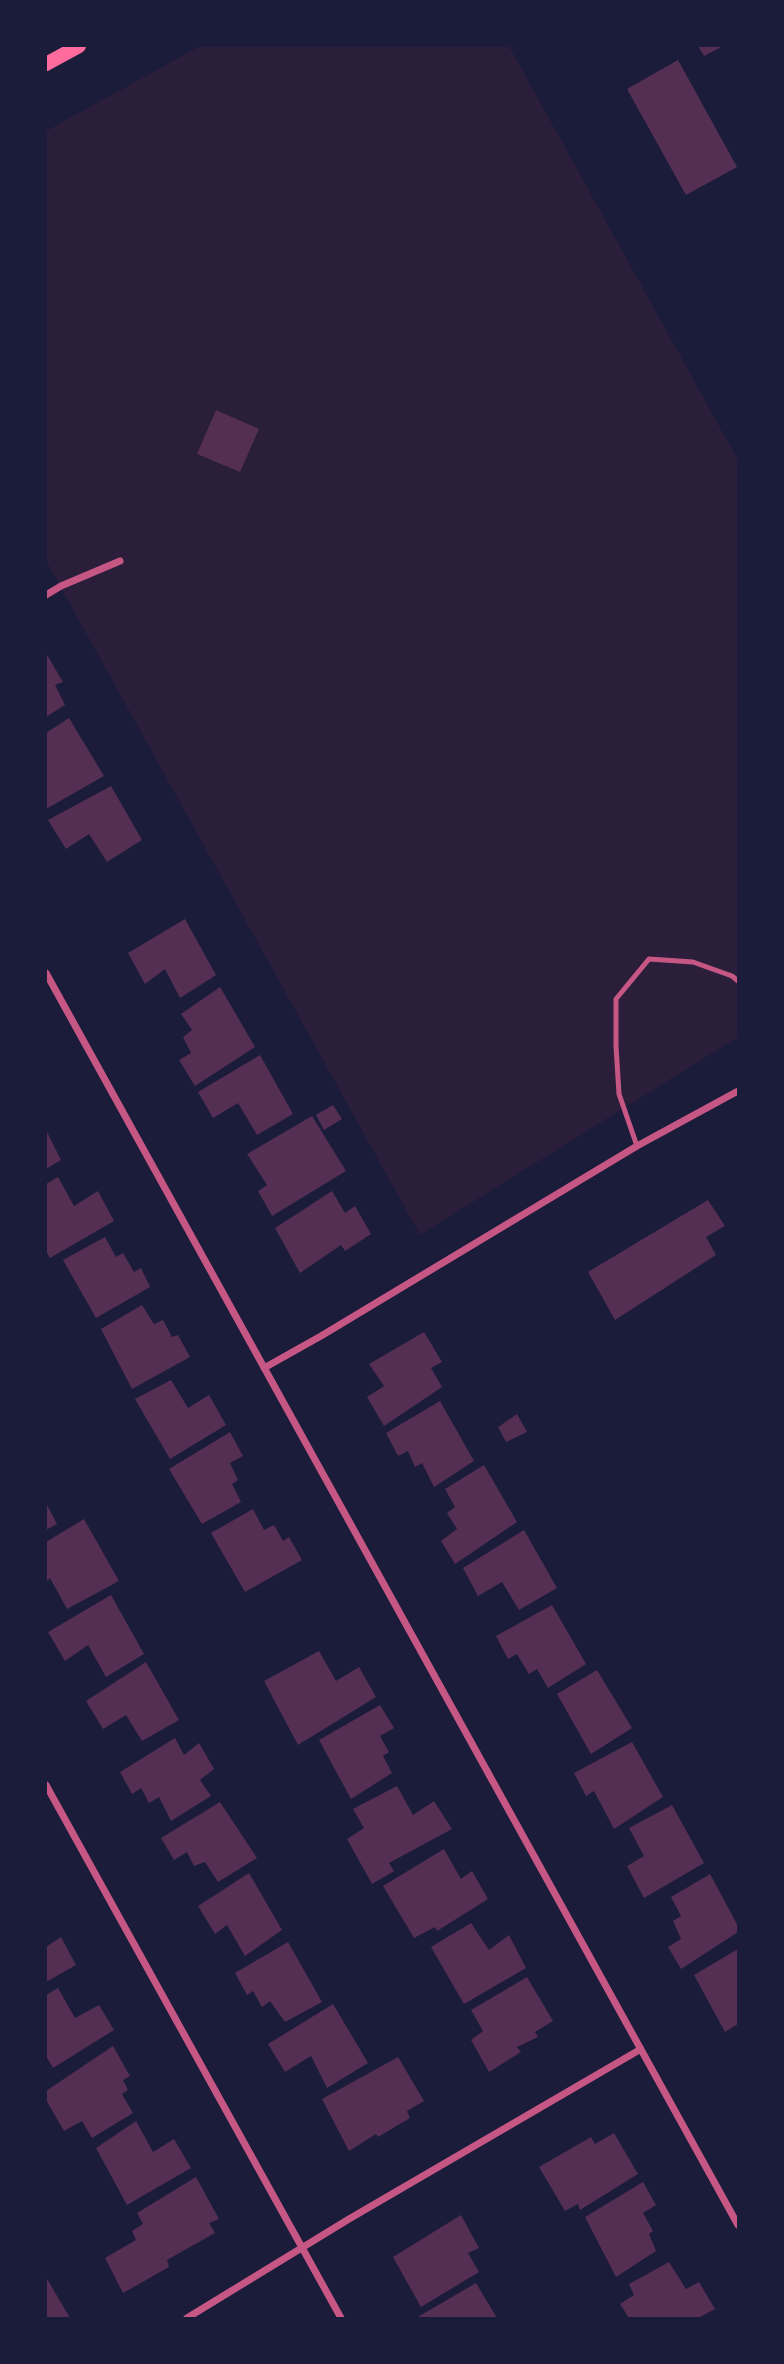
<!DOCTYPE html>
<html>
<head>
<meta charset="utf-8">
<style>
  body { margin:0 }
  #map { position:relative; width:784px; height:2364px; overflow:hidden; background:#1b1b3a; font-family:Barlow,sans-serif }
  canvas { display:block }
  .frame { position:absolute; inset:0; border:47px solid #1b1b3a; pointer-events:none }
</style>
</head>
<body>
<div id="map">
<canvas width="784" height="2364"></canvas>
<div class="frame"></div>
</div>
<script>
const context = document.querySelector('canvas').getContext('2d');
context.lineJoin = 'round';
function paint(path, color) {
  context.fillStyle = color;
  context.fill(path, 'evenodd');
}
function toPath(rows) {
  const path = new Path2D();
  for (const r of rows) {
    path.moveTo(r[0], r[1]);
    for (let i = 2; i < r.length; i += 2) path.lineTo(r[i], r[i + 1]);
  }
  return path;
}
function strokePath(path, color, width, dash) {
  context.strokeStyle = color;
  context.lineWidth = width;
  context.lineCap = dash ? 'butt' : 'round';
  context.setLineDash(dash || []);
  context.stroke(path);
}
paint(toPath([
  [200,46,509,46,738,460,738,1037,420,1235,46,561,46,131]
]), '#2a1e3b');
paint(toPath([
  [698,46,723,46,704,56],
  [678,60,737,167,686,195,627,89],
  [216,410,259,429,240,472,197,454],
  [46,653,63,682,55,685,65,705,46,717],
  [69,718,104,776,46,809,46,733],
  [111,786,142,840,107,862,89,834,66,849,48,820],
  [185,919,216,975,180,998,165,969,145,984,128,953],
  [220,987,255,1047,195,1086,179,1060,191,1053,183,1037,192,1030,181,1014],
  [260,1055,293,1114,257,1135,238,1103,213,1118,198,1092],
  [333,1105,342,1119,324,1130,316,1115],
  [312,1116,346,1171,272,1216,258,1191,267,1185,247,1154],
  [46,1130,61,1160,46,1169],
  [58,1177,74,1206,98,1191,114,1221,50,1258,46,1251,46,1184],
  [332,1191,345,1213,355,1206,371,1234,345,1251,341,1245,300,1273,275,1228],
  [708,1200,725,1226,706,1237,716,1255,615,1320,588,1272],
  [105,1237,116,1257,123,1253,134,1272,141,1268,150,1287,96,1318,63,1260],
  [142,1305,154,1324,163,1320,172,1337,178,1335,190,1357,132,1389,101,1329],
  [424,1332,442,1362,431,1368,442,1387,384,1426,367,1397,384,1386,369,1364],
  [171,1380,188,1408,209,1395,226,1425,170,1459,135,1399],
  [440,1401,474,1461,434,1487,422,1463,415,1467,408,1451,398,1456,386,1433],
  [517,1414,527,1432,506,1442,498,1427],
  [230,1432,243,1456,230,1463,238,1480,232,1484,241,1502,202,1524,169,1469],
  [484,1465,517,1522,455,1564,441,1541,457,1529,447,1513,455,1507,445,1489],
  [46,1503,57,1524,46,1530],
  [253,1509,264,1530,274,1525,283,1541,289,1537,302,1560,245,1592,211,1533],
  [84,1519,119,1581,67,1609,50,1578,46,1582,46,1542],
  [524,1530,557,1588,519,1610,502,1582,478,1596,463,1568],
  [111,1595,144,1654,106,1677,88,1645,65,1661,48,1632],
  [552,1605,586,1664,548,1688,537,1669,529,1674,517,1654,508,1659,496,1636],
  [319,1651,336,1681,359,1667,376,1697,298,1745,264,1681],
  [146,1662,179,1720,142,1741,126,1715,103,1729,86,1701],
  [597,1670,632,1728,591,1754,557,1694],
  [380,1705,394,1728,380,1736,389,1752,383,1756,392,1773,351,1799,319,1740],
  [175,1738,184,1755,199,1743,214,1769,200,1780,211,1796,171,1821,159,1797,149,1803,141,1788,132,1794,120,1772],
  [632,1742,663,1797,614,1829,594,1791,586,1796,574,1773],
  [397,1786,413,1815,434,1801,452,1829,389,1863,394,1871,372,1884,347,1839,364,1828,353,1809],
  [220,1802,257,1858,218,1882,205,1862,194,1866,187,1852,174,1860,161,1838],
  [672,1805,704,1863,644,1898,627,1866,644,1856,629,1828],
  [444,1849,461,1879,472,1871,488,1899,437,1931,435,1927,414,1938,383,1886],
  [249,1873,282,1930,245,1956,227,1925,215,1934,198,1906],
  [710,1874,738,1926,738,1932,681,1969,668,1947,681,1939,673,1921,681,1916,671,1897],
  [471,1923,489,1950,509,1935,526,1968,464,2004,431,1947],
  [61,1937,76,1965,46,1982,46,1947],
  [288,1942,322,2002,285,2022,270,2001,262,2007,253,1991,247,1995,235,1973],
  [738,1949,738,2024,725,2032,694,1975],
  [527,1977,553,2021,535,2032,538,2037,517,2047,521,2052,489,2072,471,2040,483,2031,471,2010],
  [58,1988,75,2018,99,2005,114,2030,53,2068,46,2056,46,1995],
  [333,2004,368,2063,327,2088,311,2056,285,2072,268,2044],
  [113,2046,130,2076,123,2080,128,2090,122,2094,133,2113,92,2138,82,2121,64,2131,46,2100,46,2091],
  [398,2057,424,2101,407,2111,410,2118,378,2137,376,2134,349,2151,322,2099],
  [136,2121,153,2152,174,2139,191,2168,127,2205,96,2148],
  [614,2133,638,2174,580,2210,578,2204,565,2211,539,2167,591,2137,595,2144],
  [196,2177,219,2219,209,2223,215,2233,167,2260,169,2267,123,2293,105,2258,136,2240,132,2231,143,2224,137,2213],
  [643,2182,656,2205,643,2213,653,2231,649,2234,656,2251,616,2277,585,2217],
  [461,2215,479,2248,468,2253,479,2272,421,2307,393,2257],
  [669,2262,686,2289,699,2282,715,2309,698,2318,629,2318,620,2304,634,2295,629,2284],
  [46,2277,70,2318,46,2318],
  [476,2283,497,2318,416,2318]
]), '#542f53');
strokePath(toPath([
  [637,1146,619,1094,616,1046,616,999,649,959,693,962,732,976,738,981]
]), '#c65784', 5);
strokePath(toPath([
  [46,595,61,586,120,561],
  [46,973,738,2225],
  [264,1368,321,1336,637,1146,738,1091],
  [46,1785,341,2318],
  [187,2318,349,2219,641,2049]
]), '#c65784', 7);
strokePath(toPath([
  [46,64,79,46]
]), '#ff6b9d', 14);
</script>
</body>
</html>
